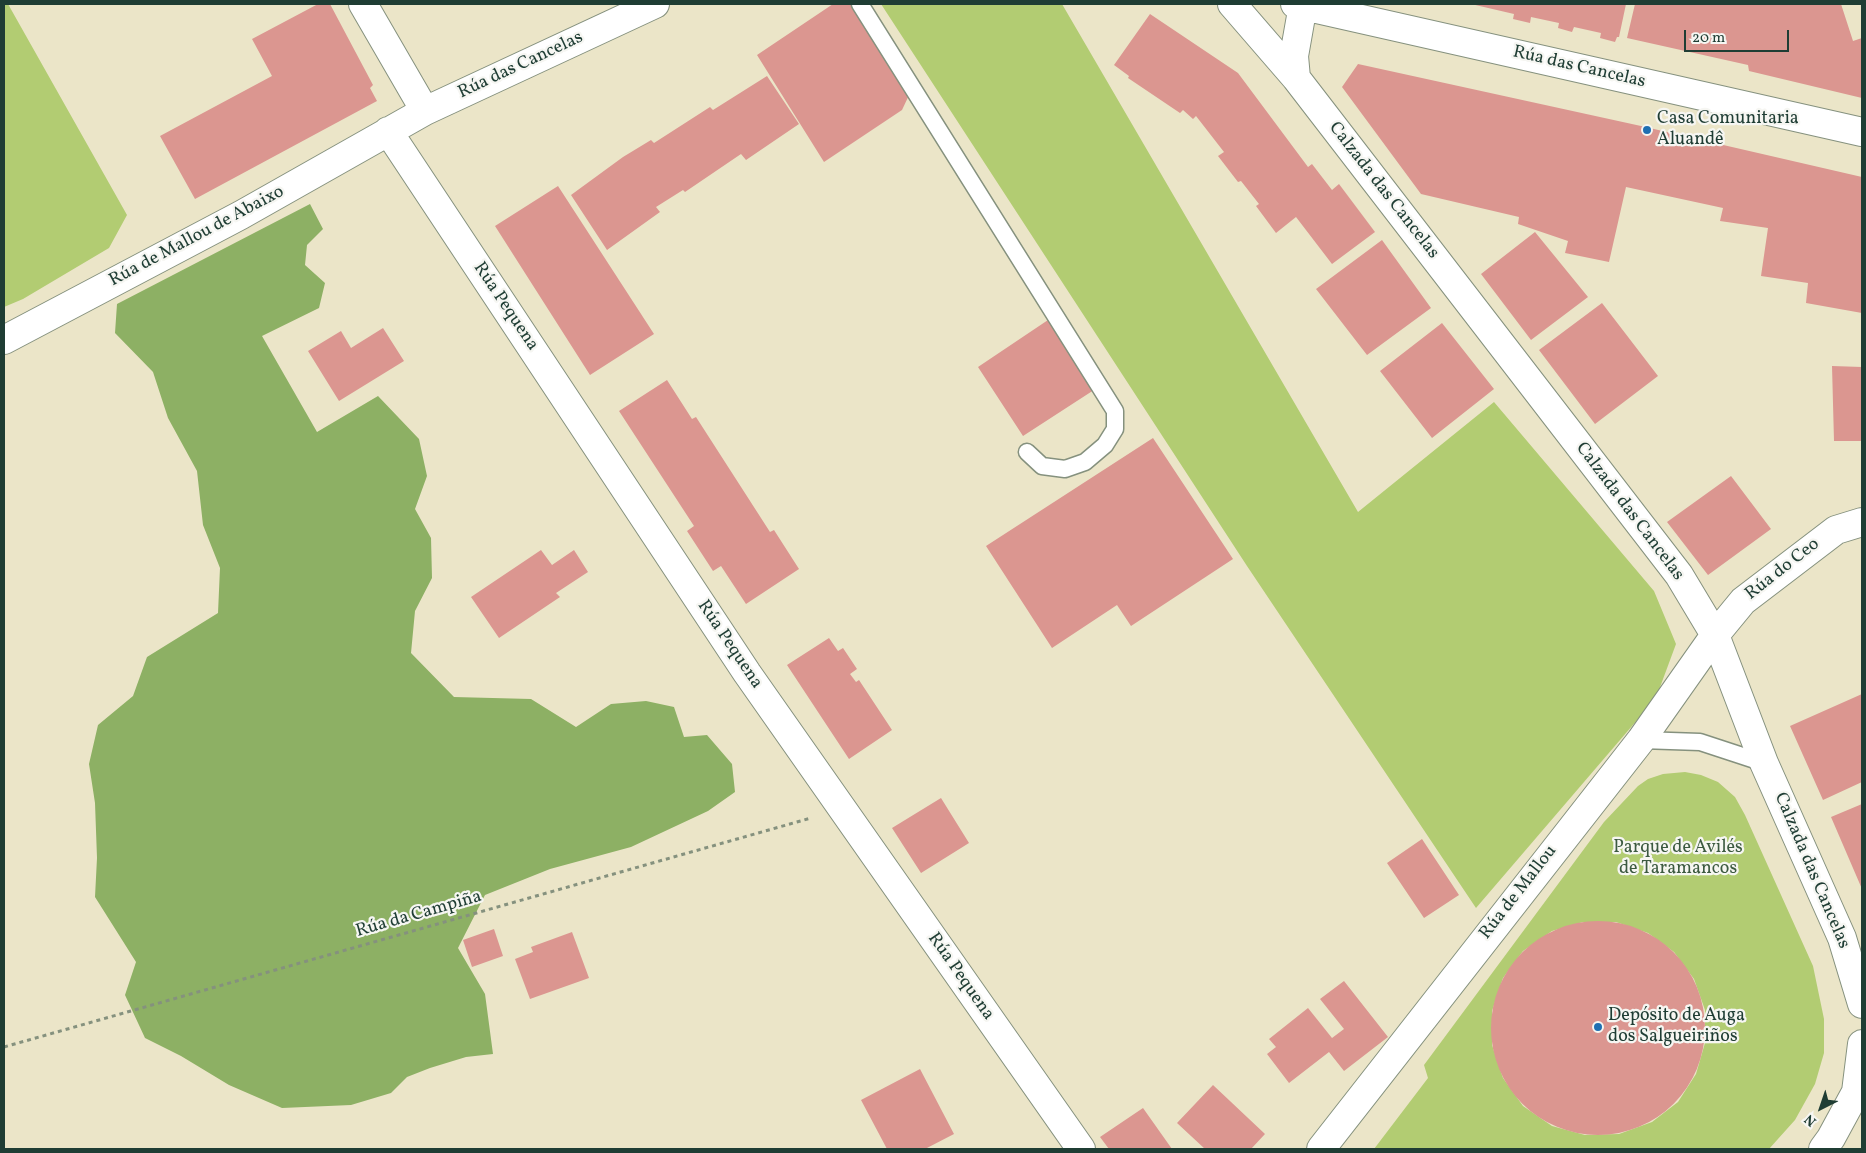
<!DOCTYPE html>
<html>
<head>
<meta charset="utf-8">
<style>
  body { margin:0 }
  #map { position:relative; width:1866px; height:1153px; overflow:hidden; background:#ebe5c8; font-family:Vollkorn,serif }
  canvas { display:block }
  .frame { position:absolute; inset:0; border:5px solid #1f3d34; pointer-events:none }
  .north { position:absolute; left:1796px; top:1083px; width:50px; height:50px; -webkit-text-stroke:4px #f6f6f2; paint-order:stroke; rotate:221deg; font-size:14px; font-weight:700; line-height:20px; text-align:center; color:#1f3d34 }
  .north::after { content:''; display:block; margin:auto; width:18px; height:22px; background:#1f3d34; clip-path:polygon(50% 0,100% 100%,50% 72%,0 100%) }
  .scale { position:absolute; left:1684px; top:30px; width:105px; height:22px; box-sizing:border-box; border:2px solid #1f3d34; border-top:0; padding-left:6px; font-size:15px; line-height:18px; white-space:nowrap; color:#1f3d34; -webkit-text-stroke:4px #f6f6f2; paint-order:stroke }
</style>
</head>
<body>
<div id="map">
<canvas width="1866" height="1153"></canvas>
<div class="frame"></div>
<div class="north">N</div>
<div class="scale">20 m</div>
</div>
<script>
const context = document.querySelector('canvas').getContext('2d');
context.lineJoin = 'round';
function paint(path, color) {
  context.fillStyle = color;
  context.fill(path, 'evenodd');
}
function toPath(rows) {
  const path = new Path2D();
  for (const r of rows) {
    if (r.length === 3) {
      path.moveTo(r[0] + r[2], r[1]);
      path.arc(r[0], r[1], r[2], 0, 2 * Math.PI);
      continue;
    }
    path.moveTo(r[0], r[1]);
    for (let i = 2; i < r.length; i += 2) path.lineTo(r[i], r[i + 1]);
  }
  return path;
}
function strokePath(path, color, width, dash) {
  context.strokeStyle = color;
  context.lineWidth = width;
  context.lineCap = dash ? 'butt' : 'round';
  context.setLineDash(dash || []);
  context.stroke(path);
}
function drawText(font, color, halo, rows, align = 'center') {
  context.font = font + ' Vollkorn,serif';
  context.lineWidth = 4.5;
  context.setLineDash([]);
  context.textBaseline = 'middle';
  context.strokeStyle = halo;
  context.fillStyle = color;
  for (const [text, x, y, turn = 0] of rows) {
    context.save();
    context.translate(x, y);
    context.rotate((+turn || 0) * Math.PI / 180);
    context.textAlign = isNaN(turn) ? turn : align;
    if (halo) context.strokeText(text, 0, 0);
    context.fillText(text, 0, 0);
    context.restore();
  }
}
paint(toPath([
  [4,4,8,4,127,215,109,248,23,299,4,307],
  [881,4,1062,4,1358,512,1494,402,1654,591,1676,644,1656,698,1476,908,1247,566],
  [1685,772,1701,775,1718,782,1735,797,1745,815,1813,966,1824,1019,1824,1053,1815,1084,1795,1120,1769,1149,1374,1149,1428,1078,1424,1065,1604,822,1638,786,1648,779,1663,774],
  [1583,922,1616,922,1648,933,1674,952,1694,979,1705,1010,1705,1043,1696,1074,1678,1102,1652,1122,1619,1134,1585,1135,1552,1126,1523,1106,1503,1078,1492,1045,1492,1011,1503,978,1523,951,1552,931]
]), '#b2cc72');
paint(toPath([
  [310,204,323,229,307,245,305,265,325,283,319,308,262,336,317,432,378,396,419,439,427,476,415,509,431,538,432,578,415,611,411,653,454,697,531,699,576,727,611,704,646,701,674,707,684,737,707,735,732,764,735,792,708,811,631,847,550,869,485,895,458,948,485,994,493,1054,466,1057,430,1068,407,1077,391,1093,351,1105,282,1108,229,1085,181,1056,145,1038,125,995,136,962,95,897,97,858,95,803,89,764,98,725,133,696,147,657,218,613,220,568,203,525,197,471,168,418,153,372,115,333,117,304]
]), '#8db064');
paint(toPath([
  [318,4,330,4,373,85,370,88,377,101,195,199,160,136,272,76,252,39],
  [833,4,852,4,910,93,902,110,824,162,757,55],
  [1471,4,1626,4,1619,37,1617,37,1615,42,1600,38,1601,33,1574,27,1572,32,1558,28,1559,23,1531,17,1530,23,1513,19,1514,14],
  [1635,4,1841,4,1853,41,1862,38,1862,98,1749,71,1748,65,1627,38],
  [1150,14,1238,73,1308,167,1312,164,1332,190,1339,184,1375,232,1332,264,1296,217,1276,233,1256,206,1259,204,1241,181,1238,182,1218,156,1224,152,1196,116,1193,119,1183,110,1180,113,1128,78,1129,76,1114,65],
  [1358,64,1641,126,1862,177,1862,313,1806,303,1808,283,1761,276,1768,228,1720,221,1723,208,1626,187,1609,262,1565,253,1568,241,1518,224,1519,217,1421,194,1342,87],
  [767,76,799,124,746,160,741,154,685,192,683,190,656,207,660,212,607,250,571,195,623,157,651,140,654,143,710,107,713,110],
  [558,186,654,334,590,375,495,226],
  [1535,232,1588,297,1531,340,1481,274],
  [1382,240,1431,308,1367,355,1316,289],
  [1602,303,1658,376,1595,424,1539,350],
  [1051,318,1097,388,1023,436,978,367],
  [1442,323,1494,389,1432,438,1380,371],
  [383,328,404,361,339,401,308,351,341,331,351,348],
  [1832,366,1862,367,1862,441,1834,441],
  [667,380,692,419,696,417,770,532,774,530,799,569,746,604,721,566,713,571,687,531,694,526,619,411],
  [1153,438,1233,559,1131,626,1117,605,1052,648,986,546],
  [1731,476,1771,529,1708,575,1667,522],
  [541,550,552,565,574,550,588,572,556,593,560,597,499,638,471,597],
  [829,638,838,651,843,648,857,669,850,674,856,682,859,680,892,730,849,759,787,665],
  [1862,694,1862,782,1823,800,1790,726],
  [941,798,969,843,921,873,892,828],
  [1862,804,1862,889,1831,817],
  [1422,839,1459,895,1424,918,1387,863],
  [1598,1028,107],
  [494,929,503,956,472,967,463,940],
  [572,932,589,978,530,999,515,959,533,952,531,947],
  [1344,981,1388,1037,1344,1071,1329,1052,1289,1083,1267,1054,1276,1047,1269,1039,1308,1008,1332,1038,1344,1029,1320,999],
  [920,1069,954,1134,925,1149,887,1149,861,1100],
  [1213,1085,1265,1134,1251,1149,1205,1149,1177,1123],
  [1143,1108,1172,1149,1109,1149,1100,1137]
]), '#db9690');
const lane = toPath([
  [860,4,1115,411,1115,429,1105,445,1085,462,1065,469,1042,466,1027,452],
  [1641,740,1700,742,1764,763]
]);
const street = toPath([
  [363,4,425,111],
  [1232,4,1296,78,1679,575,1715,635,1764,763,1842,938,1862,1004],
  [1295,4,1862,132],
  [1296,78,1294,56,1303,5],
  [388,131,747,673,1081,1149],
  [4,340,241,215,425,111,655,4],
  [1321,1149,1641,740,1715,635,1743,601,1836,530,1862,522],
  [1823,1149,1831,1138,1856,1092,1862,1044]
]);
strokePath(lane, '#85917e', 19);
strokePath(street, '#85917e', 30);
strokePath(toPath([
  [4,1047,811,818]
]), '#85917e', 3, [4, 4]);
strokePath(lane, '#fff', 16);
strokePath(street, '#fff', 28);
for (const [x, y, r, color] of [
  [1647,130,5,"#1f6fb2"],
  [1598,1027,5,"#1f6fb2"]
]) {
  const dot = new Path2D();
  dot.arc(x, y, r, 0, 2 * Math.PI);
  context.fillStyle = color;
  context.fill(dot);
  strokePath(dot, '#f6f6f2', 2);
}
drawText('18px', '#1f3d34', '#f6f6f2', [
  ["Rúa das Cancelas",521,66,-25],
  ["Rúa das Cancelas",1579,68,13],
  ["Calzada das Cancelas",1383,191,52],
  ["Rúa de Mallou de Abaixo",197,237,-28],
  ["Rúa Pequena",505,307,56],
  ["Calzada das Cancelas",1629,512,53],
  ["Rúa do Ceo",1783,570,-38],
  ["Rúa Pequena",729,645,56],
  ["Calzada das Cancelas",1811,871,67],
  ["Rúa de Mallou",1519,893,-52],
  ["Rúa da Campiña",419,915,-16],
  ["Rúa Pequena",960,977,55]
]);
drawText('18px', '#1f3d34', '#f6f6f2', [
  ["Casa Comunitaria",1657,120],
  ["Aluandê",1657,141],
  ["Depósito de Auga",1608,1017],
  ["dos Salgueiriños",1608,1038]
], 'left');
drawText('18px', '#3c5a40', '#f6f6f2', [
  ["Parque de Avilés",1678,849],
  ["de Taramancos",1678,870]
]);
</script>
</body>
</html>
